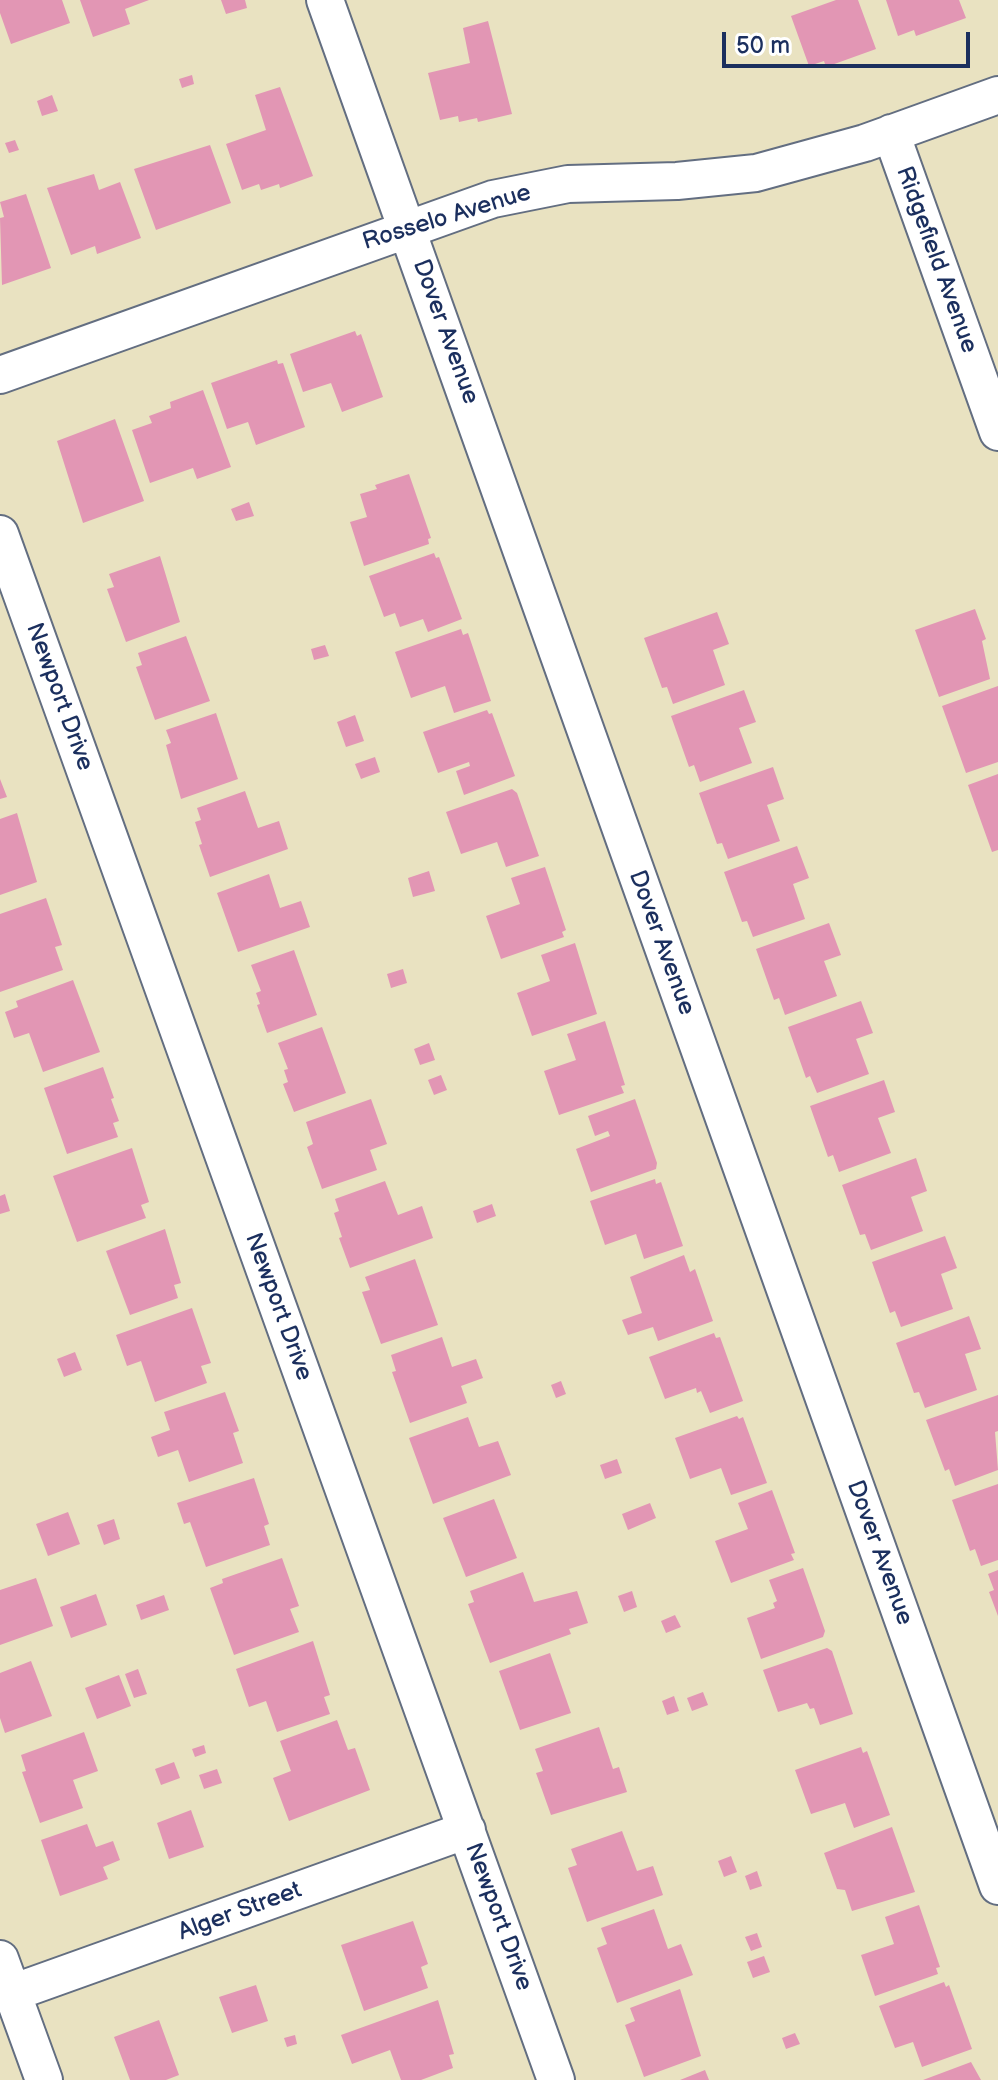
<!DOCTYPE html>
<html>
<head>
<meta charset="utf-8">
<style>
  body { margin:0 }
  #map { position:relative; width:998px; height:2080px; overflow:hidden; background:#e9e2c1; font-family:"Balsamiq Sans",sans-serif }
  canvas { display:block }
  .scale { position:absolute; left:722px; top:32px; width:248px; height:36px; box-sizing:border-box; border:4px solid #1b2f5e; border-top:0; padding-left:10px; font-size:24px; line-height:28px; white-space:nowrap; color:#1b2f5e; -webkit-text-stroke:6px #fff; paint-order:stroke }
</style>
</head>
<body>
<div id="map">
<canvas width="998" height="2080"></canvas>
<div class="scale">50 m</div>
</div>
<script>
const context = document.querySelector('canvas').getContext('2d');
context.lineJoin = 'round';
function paint(path, color) {
  context.fillStyle = color;
  context.fill(path, 'evenodd');
}
function toPath(rows) {
  const path = new Path2D();
  for (const r of rows) {
    path.moveTo(r[0], r[1]);
    for (let i = 2; i < r.length; i += 2) path.lineTo(r[i], r[i + 1]);
  }
  return path;
}
function strokePath(path, color, width, dash) {
  context.strokeStyle = color;
  context.lineWidth = width;
  context.lineCap = dash ? 'butt' : 'round';
  context.setLineDash(dash || []);
  context.stroke(path);
}
function drawText(font, color, halo, rows, align = 'center') {
  context.font = font + ' "Balsamiq Sans",sans-serif';
  context.lineWidth = 7;
  context.setLineDash([]);
  context.textBaseline = 'middle';
  context.strokeStyle = halo;
  context.fillStyle = color;
  for (const [text, x, y, turn = 0] of rows) {
    context.save();
    context.translate(x, y);
    context.rotate((+turn || 0) * Math.PI / 180);
    context.textAlign = isNaN(turn) ? turn : align;
    if (halo) context.strokeText(text, 0, 0);
    context.fillText(text, 0, 0);
    context.restore();
  }
}
paint(toPath([
  [0,0,62,0,70,23,11,44,0,13],
  [80,0,149,0,125,9,130,24,93,37],
  [221,0,245,0,247,8,226,14],
  [836,0,858,0,876,49,826,67,824,61,809,66,791,16],
  [886,0,959,0,966,18,916,36,914,30,898,36],
  [488,21,512,114,478,122,477,118,459,122,458,116,440,120,428,73,470,63,463,28],
  [192,75,194,84,182,88,179,79],
  [280,87,313,176,280,188,279,184,261,190,259,184,242,190,226,144,266,130,255,95],
  [52,95,58,111,42,116,37,101],
  [15,140,19,150,9,153,5,143],
  [210,145,231,203,156,230,134,169],
  [94,174,99,190,120,182,141,238,97,254,95,246,71,255,47,188],
  [26,194,51,268,2,285,0,218,4,217,0,202],
  [355,331,357,336,361,334,383,397,342,412,331,383,303,392,290,354],
  [277,360,278,364,283,363,305,427,256,445,248,422,227,429,211,383],
  [203,390,231,467,197,479,193,468,150,483,132,430,152,423,149,416,171,408,170,402],
  [115,419,144,501,83,523,57,441],
  [409,474,431,538,428,539,429,544,364,566,350,522,367,517,360,494,377,489,375,485],
  [249,502,254,516,236,521,231,509],
  [434,553,436,558,439,557,462,619,428,632,423,619,400,627,395,613,384,617,369,576],
  [160,556,180,622,126,642,107,589,114,587,109,574],
  [975,609,986,639,982,641,990,679,939,697,915,630],
  [717,612,729,644,713,650,725,685,673,704,667,687,662,688,644,638],
  [461,629,463,635,468,633,491,701,454,713,445,686,411,698,395,652],
  [186,636,210,701,155,720,136,667,142,665,138,653],
  [325,645,329,656,314,660,311,649],
  [998,686,998,762,966,773,942,706],
  [744,690,756,722,739,728,752,763,700,782,694,765,689,767,671,716],
  [487,710,489,714,492,713,515,776,464,795,456,771,470,766,469,762,438,773,423,732],
  [216,713,238,779,181,799,166,745,171,743,166,730],
  [355,715,364,741,346,747,337,722],
  [375,757,380,772,361,779,355,764],
  [773,767,784,799,767,805,780,841,728,859,722,843,717,844,699,793],
  [998,774,998,850,992,852,968,785],
  [0,779,7,797,0,799],
  [512,789,517,793,539,856,506,867,497,842,461,854,446,812],
  [245,791,258,828,279,821,288,849,210,877,199,845,202,844,195,822,201,820,197,808],
  [17,813,37,882,0,895,0,819],
  [797,846,809,878,793,884,805,919,753,937,747,921,742,922,724,872],
  [545,867,566,930,562,932,564,937,501,959,486,916,520,904,511,878],
  [429,871,435,891,413,897,408,878],
  [269,874,280,908,301,901,310,927,238,952,217,893],
  [46,898,62,945,55,947,63,970,0,992,0,914],
  [829,923,841,955,824,961,837,996,785,1015,779,998,774,1000,756,949],
  [575,943,597,1014,532,1036,517,993,550,981,541,955],
  [294,950,317,1015,267,1033,257,1005,260,1004,256,993,261,991,251,965],
  [403,969,407,983,391,988,387,974],
  [73,980,100,1052,43,1072,29,1033,14,1038,5,1012,18,1007,16,1001],
  [861,1001,873,1033,856,1039,869,1074,817,1093,810,1076,806,1078,788,1027],
  [605,1021,625,1085,621,1086,624,1093,559,1115,544,1071,576,1060,567,1034],
  [322,1027,346,1093,294,1112,283,1084,288,1082,284,1070,288,1069,278,1043],
  [429,1043,435,1060,420,1065,414,1049],
  [103,1067,114,1098,111,1099,119,1121,113,1123,118,1137,67,1154,44,1088],
  [441,1075,447,1090,434,1095,428,1080],
  [884,1080,895,1112,878,1118,891,1153,839,1172,833,1155,828,1157,810,1106],
  [371,1099,387,1144,370,1150,377,1170,322,1189,307,1147,313,1144,306,1122],
  [635,1099,657,1163,656,1169,591,1192,576,1149,610,1136,608,1131,595,1136,588,1116],
  [132,1148,149,1202,141,1205,146,1218,77,1242,53,1176],
  [916,1158,927,1191,911,1197,923,1231,871,1250,865,1234,860,1235,842,1185],
  [655,1179,656,1184,661,1182,683,1246,644,1259,636,1234,605,1245,590,1201],
  [385,1181,398,1215,422,1206,433,1238,350,1268,339,1238,342,1237,334,1213,339,1211,335,1199],
  [5,1194,10,1211,0,1214,0,1196],
  [492,1204,496,1216,477,1223,473,1211],
  [165,1229,181,1283,174,1285,178,1298,130,1315,106,1251],
  [945,1236,957,1268,941,1274,953,1309,901,1327,895,1311,890,1313,872,1262],
  [684,1255,690,1272,695,1269,713,1321,658,1341,653,1327,628,1335,622,1320,642,1313,630,1277],
  [415,1259,438,1325,381,1344,362,1292,370,1290,365,1277],
  [192,1308,211,1363,201,1366,207,1383,155,1402,141,1361,127,1366,116,1335],
  [969,1316,981,1349,965,1354,977,1390,925,1408,919,1392,914,1393,896,1343],
  [714,1333,716,1338,720,1337,743,1401,710,1413,701,1391,697,1393,696,1388,665,1399,649,1357],
  [442,1337,452,1367,476,1359,483,1378,461,1386,467,1403,410,1423,392,1372,396,1371,391,1355],
  [75,1352,82,1370,64,1377,57,1359],
  [561,1381,566,1394,556,1398,551,1385],
  [225,1392,239,1431,233,1433,243,1463,189,1482,178,1450,158,1457,151,1437,170,1430,164,1412],
  [998,1395,998,1431,995,1432,998,1470,955,1486,949,1469,945,1471,926,1420],
  [737,1416,739,1419,743,1417,767,1483,731,1495,721,1468,690,1479,675,1438],
  [468,1417,479,1447,498,1441,511,1475,433,1504,409,1438],
  [617,1459,622,1473,605,1479,600,1465],
  [254,1478,269,1524,264,1526,270,1545,206,1567,190,1522,184,1524,177,1503],
  [998,1484,998,1560,981,1566,975,1549,970,1551,952,1500],
  [772,1490,795,1553,791,1554,794,1560,731,1583,715,1541,748,1529,738,1503],
  [494,1499,517,1558,466,1577,443,1518],
  [650,1503,656,1518,628,1530,622,1514],
  [68,1512,80,1544,48,1556,36,1524],
  [114,1519,120,1539,104,1545,97,1525],
  [282,1558,299,1606,290,1609,299,1632,234,1655,210,1588,223,1583,222,1579],
  [803,1568,825,1631,823,1637,761,1659,747,1618,775,1608,773,1603,777,1601,769,1580],
  [998,1570,998,1616,989,1592,994,1590,988,1574],
  [523,1572,534,1602,577,1591,588,1623,569,1629,571,1634,490,1663,468,1604,474,1602,470,1591],
  [36,1578,53,1626,0,1645,0,1590],
  [632,1591,637,1607,624,1612,618,1596],
  [96,1594,107,1625,71,1638,60,1607],
  [164,1595,169,1610,141,1620,136,1605],
  [675,1615,681,1627,666,1633,661,1621],
  [313,1641,330,1695,324,1697,330,1714,277,1732,266,1701,249,1707,236,1669],
  [827,1648,832,1651,853,1714,820,1725,814,1708,810,1709,807,1703,778,1712,763,1670],
  [550,1653,571,1713,520,1730,499,1671],
  [31,1661,52,1716,5,1733,0,1718,0,1673],
  [138,1669,147,1694,134,1698,125,1674],
  [119,1675,131,1706,97,1719,85,1688],
  [703,1692,708,1705,692,1711,687,1698],
  [674,1696,679,1711,667,1715,662,1701],
  [337,1720,348,1750,355,1748,370,1790,289,1821,273,1778,291,1771,280,1741],
  [599,1727,613,1769,619,1767,627,1792,551,1815,536,1773,543,1771,535,1749],
  [84,1732,98,1771,73,1780,83,1808,40,1823,22,1772,26,1771,21,1755],
  [204,1745,206,1753,195,1757,192,1749],
  [861,1747,863,1753,867,1751,890,1815,854,1828,845,1803,811,1814,795,1770],
  [174,1762,180,1778,161,1785,155,1769],
  [217,1769,222,1783,204,1789,199,1775],
  [191,1810,204,1847,169,1859,157,1823],
  [87,1824,96,1847,113,1841,120,1860,103,1867,108,1879,60,1896,41,1840],
  [892,1827,915,1892,852,1911,845,1890,837,1889,824,1853],
  [622,1831,637,1871,653,1866,663,1895,587,1922,568,1868,577,1865,571,1849],
  [731,1856,737,1872,724,1877,718,1861],
  [757,1871,762,1886,750,1890,745,1876],
  [919,1905,940,1967,936,1968,938,1974,875,1996,861,1955,894,1944,885,1917],
  [654,1909,668,1949,681,1944,693,1975,617,2003,597,1948,607,1944,601,1928],
  [413,1921,428,1964,421,1967,428,1988,364,2011,341,1945],
  [757,1933,762,1947,751,1951,745,1937],
  [764,1956,770,1972,753,1978,747,1962],
  [944,1982,946,1987,949,1985,972,2049,922,2067,913,2042,895,2048,879,2006],
  [256,1985,268,2021,232,2033,219,1997],
  [680,1989,701,2056,644,2077,625,2025,635,2021,630,2008],
  [438,2000,454,2054,449,2055,453,2068,421,2080,401,2080,390,2050,352,2064,341,2035],
  [159,2020,179,2075,166,2080,130,2080,114,2037],
  [795,2033,800,2044,786,2049,782,2038],
  [295,2035,297,2044,287,2047,284,2038],
  [971,2062,981,2080,923,2080],
  [705,2070,709,2080,680,2080]
]), '#e296b4');
const street = toPath([
  [325,0,998,1886],
  [891,133,998,432],
  [0,375,493,199,568,184,677,181,756,173,865,143,998,95],
  [0,534,556,2080],
  [0,1959,44,2080],
  [12,1993,467,1830]
]);
strokePath(street, '#636e81', 40);
strokePath(street, '#fff', 36);
drawText('24px', '#1b2f5e', '#fff', [
  ["Rosselo Avenue",447,218,-17],
  ["Ridgefield Avenue",936,260,70],
  ["Dover Avenue",445,332,70],
  ["Newport Drive",59,697,70],
  ["Dover Avenue",661,943,70],
  ["Newport Drive",278,1307,70],
  ["Dover Avenue",879,1553,70],
  ["Alger Street",240,1912,-20],
  ["Newport Drive",498,1917,70]
]);
</script>
</body>
</html>
